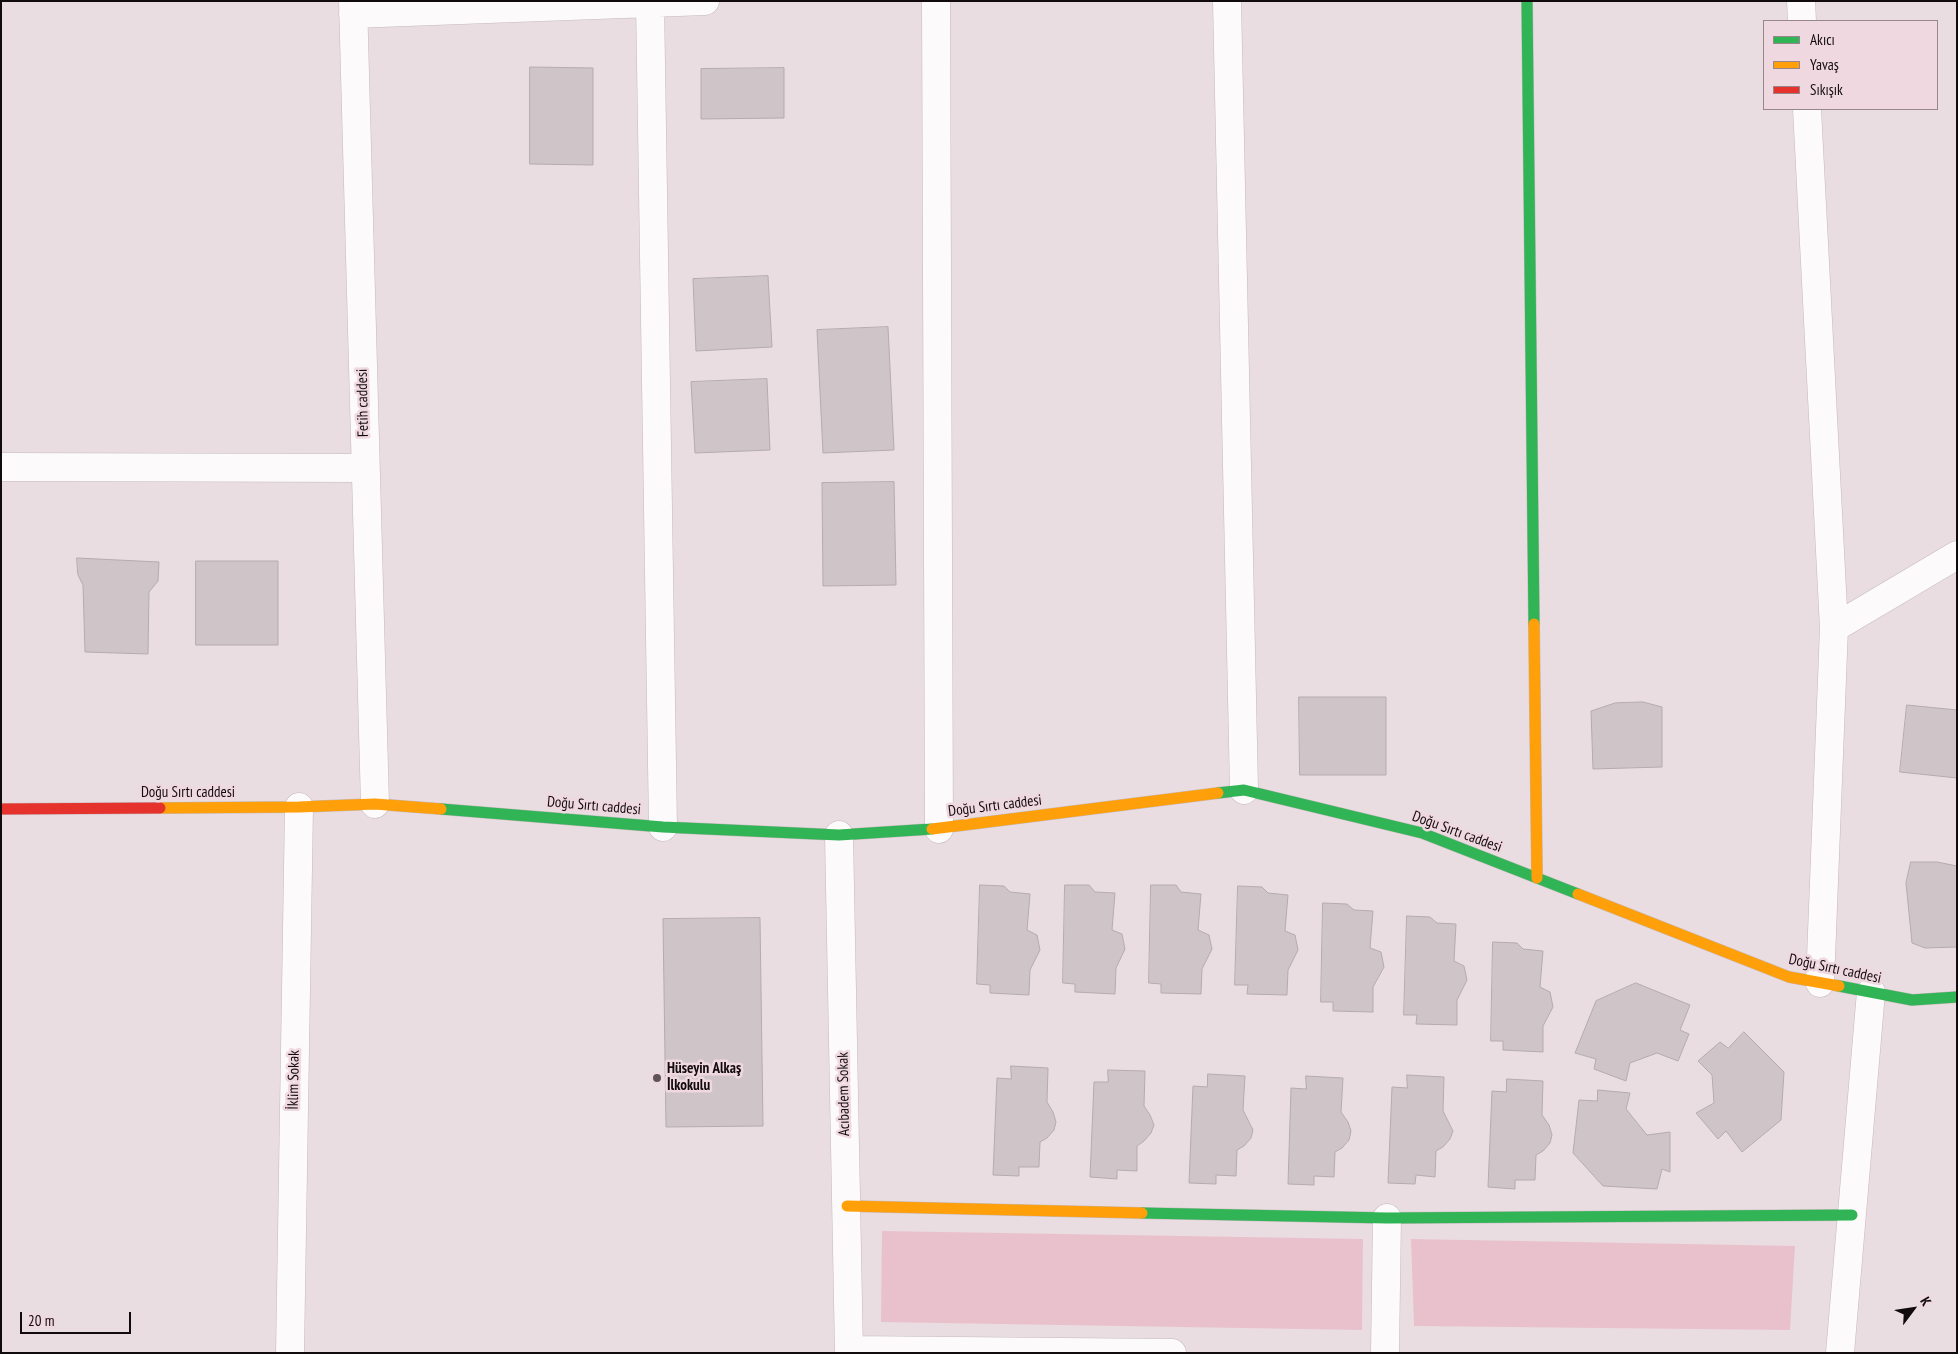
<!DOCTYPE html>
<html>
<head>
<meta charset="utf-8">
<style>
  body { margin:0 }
  #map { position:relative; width:1958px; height:1354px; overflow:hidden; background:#eadde1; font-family:"PT Sans Narrow",sans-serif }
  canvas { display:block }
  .frame { position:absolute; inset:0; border:2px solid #120b0d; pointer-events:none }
  .legend { position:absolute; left:1763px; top:20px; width:175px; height:90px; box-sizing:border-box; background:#efd8df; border:1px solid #97868b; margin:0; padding:6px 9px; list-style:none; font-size:15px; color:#120b0d }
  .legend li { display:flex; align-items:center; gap:10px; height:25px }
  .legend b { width:25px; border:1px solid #97868b }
  .north { position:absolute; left:1888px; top:1284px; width:50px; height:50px; -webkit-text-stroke:4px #efd8df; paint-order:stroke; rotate:59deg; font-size:14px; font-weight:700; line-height:20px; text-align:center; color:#120b0d }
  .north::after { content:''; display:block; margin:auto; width:18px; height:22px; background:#120b0d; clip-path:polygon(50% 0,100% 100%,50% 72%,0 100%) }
  .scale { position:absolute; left:20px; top:1312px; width:111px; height:22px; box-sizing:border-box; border:2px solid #120b0d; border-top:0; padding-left:6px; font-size:15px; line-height:18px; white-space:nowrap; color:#120b0d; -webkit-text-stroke:4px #efd8df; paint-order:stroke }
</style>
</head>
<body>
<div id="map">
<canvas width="1958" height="1354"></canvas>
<div class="frame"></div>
<ul class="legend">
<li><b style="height:6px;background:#30b455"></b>Akıcı</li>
<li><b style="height:6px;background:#ff9f0a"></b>Yavaş</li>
<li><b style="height:6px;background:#e5322d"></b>Sıkışık</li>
</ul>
<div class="north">K</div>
<div class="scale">20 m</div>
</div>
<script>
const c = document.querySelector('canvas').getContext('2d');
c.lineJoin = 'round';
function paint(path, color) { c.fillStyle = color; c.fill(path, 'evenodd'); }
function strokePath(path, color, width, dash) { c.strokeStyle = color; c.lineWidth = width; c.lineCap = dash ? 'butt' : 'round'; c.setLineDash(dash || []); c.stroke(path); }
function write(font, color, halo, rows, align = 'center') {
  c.font = font + ' "PT Sans Narrow",sans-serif'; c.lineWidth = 5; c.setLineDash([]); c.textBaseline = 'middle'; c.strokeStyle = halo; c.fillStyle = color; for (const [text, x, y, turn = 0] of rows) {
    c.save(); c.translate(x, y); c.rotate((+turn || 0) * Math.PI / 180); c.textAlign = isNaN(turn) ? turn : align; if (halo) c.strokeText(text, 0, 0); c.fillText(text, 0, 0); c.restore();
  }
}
const green = new Path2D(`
  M882,1231l481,8 -1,91 -481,-8z
  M1411,1239l384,7 -5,84 -376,-4z`);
const building = new Path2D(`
  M530,67l63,1v97l-63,-1z
  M784,68v50l-83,1v-50z
  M768,276l4,71 -76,4 -3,-72z
  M888,327l6,123 -71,3 -6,-123z
  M767,379l3,71 -75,3 -4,-71z
  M894,482l2,103 -73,1 -1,-103z
  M77,558l82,4 -1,19 -9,11 -1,62 -63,-2 -2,-67 -5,-10z
  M196,561h82v84h-82z
  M1299,697h87v78h-86z
  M1643,702l19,5v60l-69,2 -2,-58 24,-8z
  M1907,705l50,5v68l-57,-6z
  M1911,862h26l20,4v81l-32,1 -13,-5 -6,-60z
  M980,885l24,1 6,6 20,2 -3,36 10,5 3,15 -10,20 -1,25 -39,-2v-8l-13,-1z
  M1065,885h24l6,7 20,1 -3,37 10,4 3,15 -9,19 -1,26 -40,-2v-8l-12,-1z
  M1151,885h25l5,7 20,2 -3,36 11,5 3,14 -10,20 -1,25 -40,-1v-9l-12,-1z
  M1238,886l24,1 6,6 20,2 -3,36 10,4 3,15 -10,20 -1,25 -40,-1 1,-9h-13z
  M1323,903l24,1 7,6 19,1 -3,37 11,4 3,15 -11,20v25l-40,-1v-9h-12z
  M1407,916l23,1 7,6 19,1 -2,37 10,5 3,14 -10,20v25l-41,-1 1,-9h-13z
  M760,918l3,208 -97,1 -3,-208z
  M1493,942l24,1 6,6 20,2 -3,36 10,5 3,15 -10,19v26l-40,-2v-9h-12z
  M1636,983l54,22 -10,25 9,4 -11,27 -21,-8 -27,10 -4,18 -32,-12 2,-10 -21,-6 21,-52z
  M1744,1032l40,40 -3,48 -39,32 -16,-21 -8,8 -22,-26 18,-10 -2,-28 -14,-14 22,-19 8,6z
  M1011,1066l37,2 -1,34 6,10 3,10 -2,8 -7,8 -7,4 -1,25h-20v9l-26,-1 4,-97 14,1z
  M1108,1070l37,1 -1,35 6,9 4,10 -3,8 -7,8 -7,5v25l-20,-1v9l-27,-2 4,-95h14z
  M1208,1074l37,2 -2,34 10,20 -2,8 -7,8 -7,4 -1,26 -20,-1v9l-27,-1 4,-97 14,1z
  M1407,1075l37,2 -1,34 10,20 -3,8 -7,8 -7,4 -1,26 -19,-2 -1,9 -27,-1 4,-96 15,1z
  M1306,1076l37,2 -2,34 7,10 3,9 -2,9 -7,8 -7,4 -1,25 -20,-1v9l-26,-1 3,-96 15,1z
  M1507,1079l36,2 -1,34 7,10 3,10 -2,8 -7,8 -7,4 -1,25h-20v9l-27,-2 4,-96 14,1z
  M1598,1090l32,3 -4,16 21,26 23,-3v40l-8,-3 -5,20 -54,-3 -30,-33 6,-53 18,1z`);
const street = new Path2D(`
  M353,1l22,803
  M650,1l13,826
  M936,1l3,828
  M1227,1l17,789
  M1801,1l1,20
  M353,14l352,-13
  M1807,109l27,519 -14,355
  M1,467l364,1
  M1834,628l123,-73
  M839,835l10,518
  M849,1350l323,3
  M290,1353l9,-546
  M1385,1353l2,-135
  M1840,1353l31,-361`);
const fast = new Path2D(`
  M1527,1l7,623
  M1218,793l26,-3 178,43 156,61
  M441,809l222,18 176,8 93,-6
  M1839,986l73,14 45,-3
  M1142,1213l245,5 465,-3`);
const slow = new Path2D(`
  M1534,624l3,254
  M160,808l139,-1 76,-3 66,5
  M932,829l286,-36
  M1578,894l211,83 50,9
  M847,1206l295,7`);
const jam = new Path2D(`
  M1,809l159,-1`);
const markers = [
  [657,1078,5,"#5e5457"]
];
const streetNames = [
  ["Fetih caddesi",363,403,-91],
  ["Doğu Sırtı caddesi",188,793],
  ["Doğu Sırtı caddesi",594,806,5],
  ["Doğu Sırtı caddesi",995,806,-7],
  ["Doğu Sırtı caddesi",1457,832,20],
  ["Doğu Sırtı caddesi",1835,969,12],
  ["İklim Sokak",294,1080,-89],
  ["Acıbadem Sokak",844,1094,-91]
];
const poiNames = [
  ["Hüseyin Alkaş",667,1069],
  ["İlkokulu",667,1086]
];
paint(green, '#e9c1cd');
paint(building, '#cfc5c8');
strokePath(building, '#b5abae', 1);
strokePath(street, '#c3b9bc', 29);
strokePath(fast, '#c3b9bc', 12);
strokePath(slow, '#c3b9bc', 12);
strokePath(jam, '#c3b9bc', 12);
strokePath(street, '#fcfafa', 28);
strokePath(fast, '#30b455', 11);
strokePath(slow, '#ff9f0a', 11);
strokePath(jam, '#e5322d', 11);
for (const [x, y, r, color] of markers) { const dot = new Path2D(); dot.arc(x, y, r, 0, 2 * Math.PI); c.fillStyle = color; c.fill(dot); strokePath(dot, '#efd8df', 2); }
write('15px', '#120b0d', '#efd8df', streetNames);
write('bold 15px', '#120b0d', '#efd8df', poiNames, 'left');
</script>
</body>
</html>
